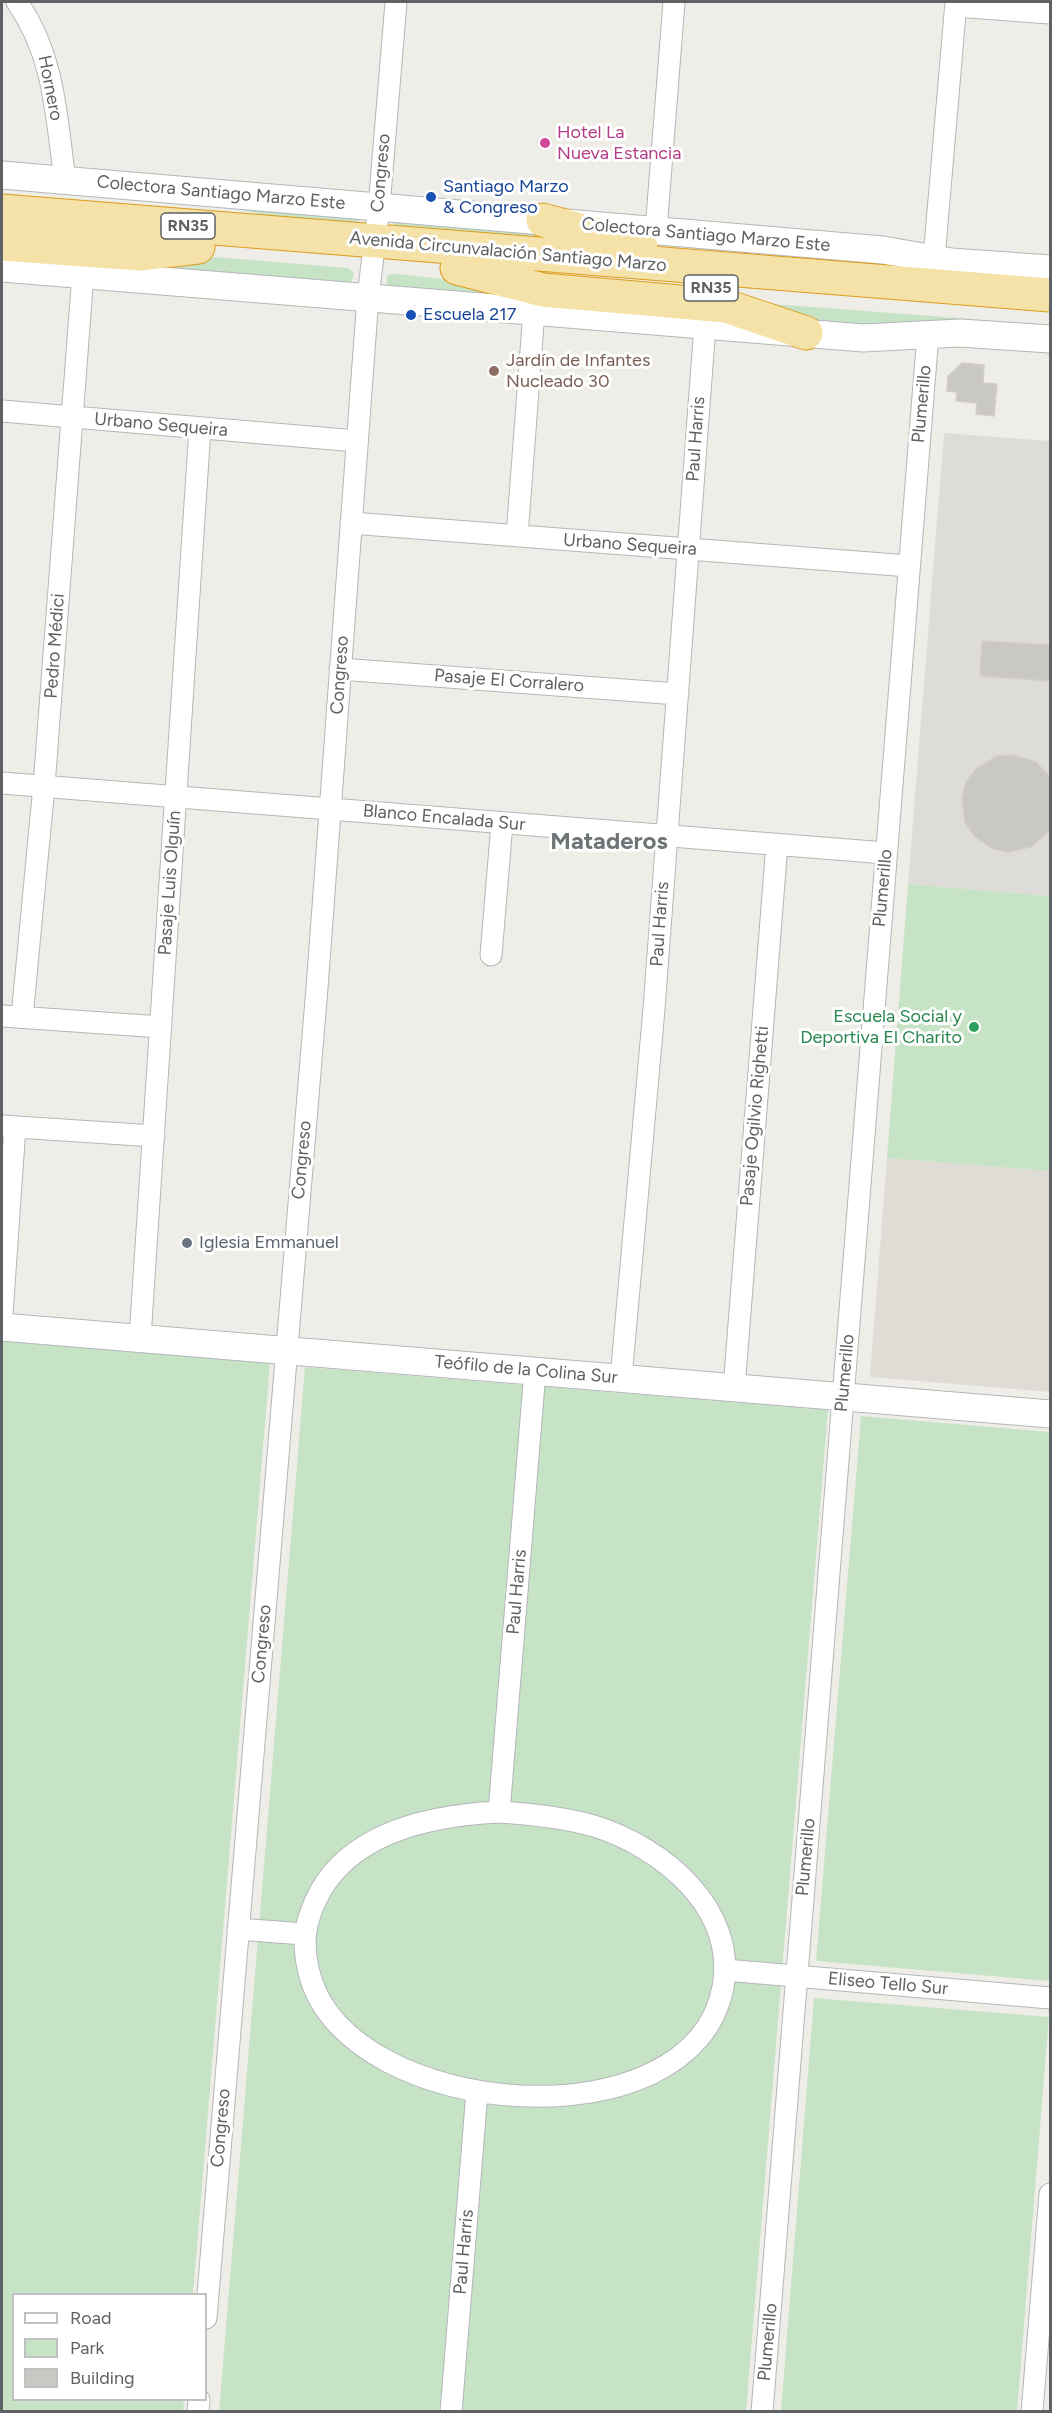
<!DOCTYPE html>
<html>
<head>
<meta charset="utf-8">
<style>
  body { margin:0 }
  #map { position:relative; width:1052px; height:2413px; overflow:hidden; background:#efede7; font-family:Figtree,sans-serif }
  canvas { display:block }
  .frame { position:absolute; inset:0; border:3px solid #5e6265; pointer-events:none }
  .legend { position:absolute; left:12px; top:2293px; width:195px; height:108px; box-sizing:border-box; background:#fff; border:2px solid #bfc0c1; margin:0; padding:8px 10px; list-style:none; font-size:18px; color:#5e6265 }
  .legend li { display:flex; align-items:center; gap:12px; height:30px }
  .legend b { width:30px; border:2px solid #bfc0c1 }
</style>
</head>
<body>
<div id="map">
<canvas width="1052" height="2413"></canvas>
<div class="frame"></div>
<ul class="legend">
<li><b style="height:8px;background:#fff"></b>Road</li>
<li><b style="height:16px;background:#c7e3c6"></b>Park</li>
<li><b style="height:16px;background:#cac8c3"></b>Building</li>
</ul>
</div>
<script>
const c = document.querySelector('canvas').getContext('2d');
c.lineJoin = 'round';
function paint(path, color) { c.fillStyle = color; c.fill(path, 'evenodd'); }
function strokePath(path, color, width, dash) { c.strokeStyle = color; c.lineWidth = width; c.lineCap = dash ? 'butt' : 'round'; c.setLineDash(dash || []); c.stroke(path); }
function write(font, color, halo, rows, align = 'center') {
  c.font = font + ' Figtree,sans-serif'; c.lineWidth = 6; c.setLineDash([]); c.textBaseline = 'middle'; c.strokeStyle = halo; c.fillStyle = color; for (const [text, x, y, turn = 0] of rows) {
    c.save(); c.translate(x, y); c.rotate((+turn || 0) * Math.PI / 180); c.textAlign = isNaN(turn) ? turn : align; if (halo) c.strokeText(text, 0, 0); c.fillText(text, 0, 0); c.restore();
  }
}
const industrial = new Path2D(`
  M944,433l106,8v455l-142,-12z`);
const education = new Path2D(`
  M887,1158l163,13v221l-180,-15z`);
const green = new Path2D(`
  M222,206l134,9 4,9h-52z
  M394,220l158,10 61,16 -220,-19z
  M2,256l212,1 134,11 6,5 -3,10z
  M399,274l43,5 79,15 212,19 -346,-27v-10l5,-2z
  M746,302l304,23v5l-221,-4z
  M908,884l142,12v275l-163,-13z
  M2,1340l268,23 -77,931h-179v106h170l-1,11h-181z
  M305,1367l523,43 -82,1001 -527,1z
  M861,1416l189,16v549l-234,-20z
  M814,1998l235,19 -32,394h-236z`);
const building = new Path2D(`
  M962,363l22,2 -1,18 14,1 -3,32 -18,-2 1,-11 -21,-2 1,-9 -10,-1 1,-15z
  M982,641l68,4v36l-70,-5z
  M1013,755l23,7 14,15v53l-19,17 -23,5 -15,-3 -19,-13 -9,-14 -3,-24 4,-16 10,-13 21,-13z`);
const minor = new Path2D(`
  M17,2c38,54 39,114 48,178
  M956,6l94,7
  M656,230l18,-228
  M934,258l22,-256
  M2,411l355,30
  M351,523l558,43
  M517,536l17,-225
  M340,669l338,25
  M2,783l884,70
  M491,955l11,-132
  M2,1016l159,11
  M22,1017l22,-231 39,-512
  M2,1126l152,10
  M2,1314l13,-187
  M140,1338l60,-910
  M621,1378l33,-369 51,-684
  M734,1388l43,-544
  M499,1812c32,2 64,5 95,14 68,21 143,82 129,161 -30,161 -373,133 -413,-11 -9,-33 -6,-55 11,-86 35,-60 115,-75 178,-78z
  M499,1812l36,-441
  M238,1929l66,5
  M725,1970l325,28
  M206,2318l111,-1330 51,-691 11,-90 17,-205
  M198,2412l1,-12
  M451,2412l26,-320
  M762,2412l166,-2078
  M1032,2412l18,-218`);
const tertiary = new Path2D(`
  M2,175l881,75 68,12 99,7
  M2,268l861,70 97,-5 90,6
  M2,1327l1048,87`);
const trunk = new Path2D(`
  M2,211l1048,84
  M543,220l98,27
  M2,244l137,10 59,-7
  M457,268l86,22 183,16 80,27`);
const markers = [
  [545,143,6,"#d1479c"],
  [431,197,6,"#1a4fb4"],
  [411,315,6,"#1a4fb4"],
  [494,371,6,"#8d6e63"],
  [974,1027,6,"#2e9e5b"],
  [187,1243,6,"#6b7280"]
];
const shields = [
  [188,226,54],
  [711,288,54]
];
const shieldNames = [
  ["RN35",188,226],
  ["RN35",711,288]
];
const streetNames = [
  ["Hornero",50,88,79],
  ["Congreso",381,173,-85],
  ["Colectora Santiago Marzo Este",221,193,5],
  ["Colectora Santiago Marzo Este",706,235,5],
  ["Avenida Circunvalación Santiago Marzo",508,252,5],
  ["Plumerillo",922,404,-85],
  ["Urbano Sequeira",161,425,5],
  ["Paul Harris",696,439,-86],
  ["Urbano Sequeira",630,545,4],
  ["Pedro Médici",55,646,-86],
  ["Congreso",340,675,-86],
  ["Pasaje El Corralero",509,681,4],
  ["Blanco Encalada Sur",444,818,5],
  ["Pasaje Luis Olguín",170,883,-86],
  ["Plumerillo",883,888,-85],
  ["Paul Harris",660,924,-86],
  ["Pasaje Ogilvio Righetti",755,1116,-85],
  ["Congreso",302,1160,-85],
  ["Teófilo de la Colina Sur",526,1370,5],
  ["Plumerillo",845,1373,-85],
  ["Paul Harris",517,1592,-85],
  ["Congreso",262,1644,-85],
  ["Plumerillo",806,1857,-85],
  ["Eliseo Tello Sur",888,1984,5],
  ["Congreso",221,2128,-85],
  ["Paul Harris",464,2252,-85],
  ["Plumerillo",768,2342,-85]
];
const hotelNames = [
  ["Hotel La",557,133],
  ["Nueva Estancia",557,154]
];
const transitNames = [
  ["Santiago Marzo",443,187],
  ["& Congreso",443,208],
  ["Escuela 217",423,315]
];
const educationNames = [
  ["Jardín de Infantes",506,361],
  ["Nucleado 30",506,382]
];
const leisureNames = [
  ["Escuela Social y",962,1017],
  ["Deportiva El Charito",962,1038]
];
const worshipNames = [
  ["Iglesia Emmanuel",199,1243]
];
const districtNames = [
  ["Mataderos",609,842]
];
paint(industrial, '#dedcd9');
paint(education, '#dedcd5');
paint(green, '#c7e3c6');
paint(building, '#cac8c3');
strokePath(building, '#d3cfc6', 1.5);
strokePath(minor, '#b4b7ba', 23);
strokePath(tertiary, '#b4b7ba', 29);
strokePath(trunk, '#dc9b1a', 35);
strokePath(minor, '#fff', 21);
strokePath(tertiary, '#fff', 27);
strokePath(trunk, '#f4e2a8', 33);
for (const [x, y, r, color] of markers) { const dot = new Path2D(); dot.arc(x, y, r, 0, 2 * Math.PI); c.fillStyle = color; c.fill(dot); strokePath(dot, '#fff', 2); }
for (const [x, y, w] of shields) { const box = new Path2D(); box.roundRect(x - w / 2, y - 13, w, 26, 4.5); c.fillStyle = '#fff'; c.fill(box); strokePath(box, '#5e6265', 1.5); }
write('bold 16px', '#5e6265', null, shieldNames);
write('18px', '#5e6265', '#fff', streetNames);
write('18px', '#b23c85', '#fff', hotelNames, 'left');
write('18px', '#164399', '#fff', transitNames, 'left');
write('18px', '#785e54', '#fff', educationNames, 'left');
write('18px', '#27864d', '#fff', leisureNames, 'right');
write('18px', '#5b616d', '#fff', worshipNames, 'left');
write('bold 24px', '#6f7477', '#fff', districtNames);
</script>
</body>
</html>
